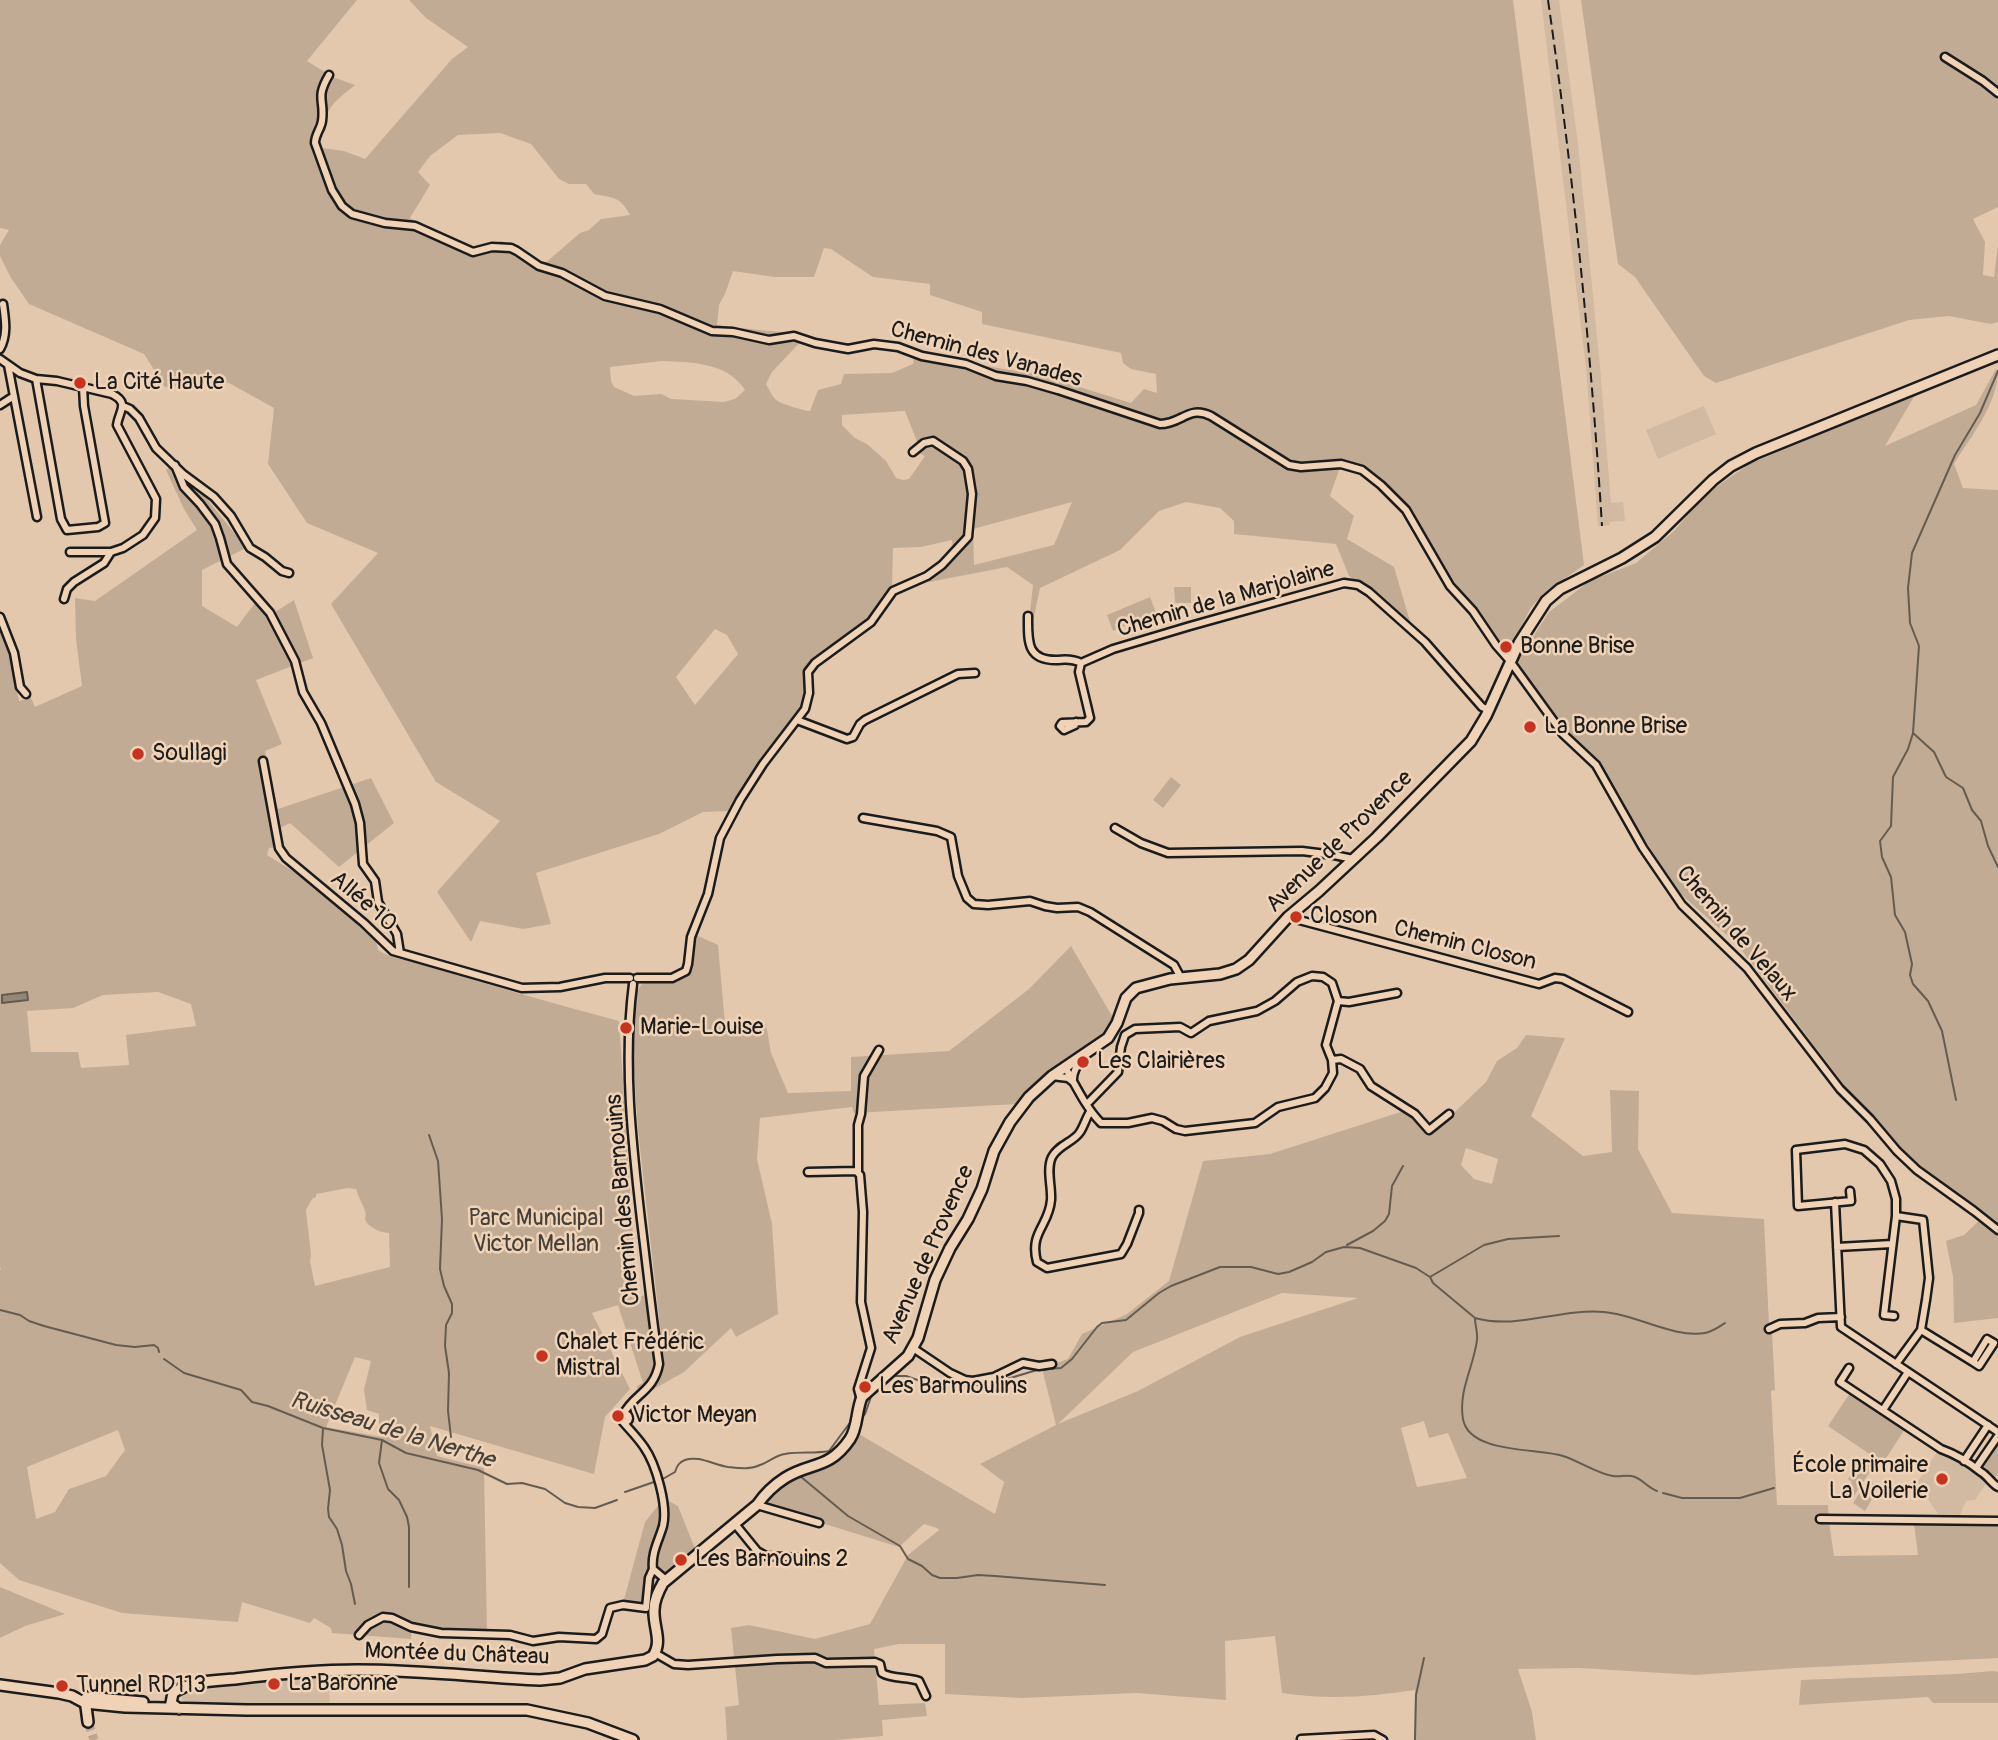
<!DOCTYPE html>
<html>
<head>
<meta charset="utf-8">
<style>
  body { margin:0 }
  canvas { display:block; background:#e3c8ae }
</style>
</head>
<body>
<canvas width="1998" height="1740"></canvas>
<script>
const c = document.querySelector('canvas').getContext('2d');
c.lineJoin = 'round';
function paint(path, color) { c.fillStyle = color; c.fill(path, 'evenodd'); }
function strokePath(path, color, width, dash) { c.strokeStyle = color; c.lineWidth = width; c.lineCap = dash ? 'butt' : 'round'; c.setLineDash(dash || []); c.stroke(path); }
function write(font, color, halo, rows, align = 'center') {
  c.font = font + ' Pangolin,sans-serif'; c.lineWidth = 5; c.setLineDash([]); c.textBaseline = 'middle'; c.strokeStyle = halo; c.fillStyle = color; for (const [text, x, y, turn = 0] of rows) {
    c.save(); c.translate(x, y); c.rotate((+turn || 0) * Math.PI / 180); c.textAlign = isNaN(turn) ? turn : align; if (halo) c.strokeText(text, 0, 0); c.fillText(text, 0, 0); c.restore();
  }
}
const built = new Path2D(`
  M1541,0h18l19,144 22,223 11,136 12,-1 2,19 -15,1v3l-12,1 -12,-158z
  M1704,406l12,28 -58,25 -12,-29z
  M1938,1450l49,32 -12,18 -9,1 -6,14 -22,-1 -21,-31z
  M328,1678l2,25 -64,2 -66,-2 -18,-3 -1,-10 56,-9z`);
const green = new Path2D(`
  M0,0h357l-50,61 26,16 22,8c-15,13 -32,22 -29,45l-6,4 3,2 -1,2h-3v6l3,4 22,3 21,8 87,-100 16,-12 -42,-29 -17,-18h1104l71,565 -41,29 -13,15 -22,44 -52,-68 -63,-95 -25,-19 -26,-10 -12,35 24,20 -7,23 47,28 18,61 -63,-52 -13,-32 -102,-10v-13l-14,-13 -34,-6 -27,9 -39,39 -80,38 -7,34 -4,-1 4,-36 -26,-18 -78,15 -2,-10 26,-22 -1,-10 -31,7 -28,1 -1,38 -21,33 -60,43 -6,12 1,18 -3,13 -7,11 -21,26 -45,69 -27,1 -44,22 -123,39 15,51 -28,5 -43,-8 -9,21 -34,-50 63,-71 -64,-39 -105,-178 47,-51 -71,-30 -39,-59 6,-56 -45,-25 -64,4 -21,-33 -115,-50 -18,-26 -11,-22v-11l9,-15 -9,-2zM500,133l31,11 28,35 10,5h17l8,10c19,4 26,2 36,21l-29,4 -12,11 -9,3 -37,32 -26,-19 -16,-5 -28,10 -63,-33 20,-33 -12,-13 12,-16 28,-21zM824,248l7,1 42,28 57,7v11l52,17v12l139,29 2,10 8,6 25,5 1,19 -13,-4 -13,14 -71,-22 -1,3 -19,-11h-12l-48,-8 -65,-16 -2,15 -21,9 -48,1 -3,10 -23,6 -8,21c-6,0 -31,-8 -34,-11 -4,-4 -7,-11 -10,-16l6,-12 34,-36c-29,-6 -59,-6 -89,-11l2,-20 6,-11 8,-23 41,6h40zM662,361c29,1 65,1 83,29l-10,9 -11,3 -53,-3 -10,-5 -27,2 -20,-9 -3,-6 -1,-14zM905,411l13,33 -6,6 13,6 -16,23 -6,1 -7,-2 -10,-17 -19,-17 -12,-6 -13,-13v-10zM1072,502l-18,43 -80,20 -1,-36zM715,629l12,6 11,19 -43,51 -19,-28z
  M1581,0h417v207l-25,12 12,23 -2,33 11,2 4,-32v77l-7,2 -42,-8 -40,4 -193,63 -12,-7 -69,-99 -17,-13z
  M1996,369l2,1c0,34 -27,66 -44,94l9,24 35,2v828l-44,5 -1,-46 -7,-36 18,-6 21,-20 -71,-51 -70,-79 -107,-141 -62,-55 -77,-126 -29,-30 -53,-70 33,-51 41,-31 46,-18 38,-32 31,-36 44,-31 166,-69 -30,51 91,-41z
  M177,461l69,87 -44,22v36l35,21 23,-31 12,18 22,-14 19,58 -57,22 26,64 -17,7 13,58 93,-31 23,45 -55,44 -49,-44 -10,5 2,18 -13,2 -2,7 29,18 80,67 2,10c14,10 34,10 50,16 64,20 127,38 191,55l18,277 8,-3c3,19 14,61 9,77 -3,9 -10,15 -16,22l-1,-8 6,-3 -25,-78 -26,8 38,76 -25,28 -11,57 -164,-48 7,30 47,12 3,165 -75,-8 -1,14 -79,-6 -1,-5 -17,-10 -4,5 -68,-21 -4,20 -116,-9 -103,-33 -19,-17v-293l1,-1 -1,-2v-639l7,14 12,59 12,-3 4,9 47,-21 -6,-47 -1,-41 20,3 102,-71 -13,-21 -18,-39zM158,992l33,12 5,22 -70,9 3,30 -48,3 -3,-16h-47l-4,-41 46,-3 30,-13zM348,1188l8,1c2,8 7,15 9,22 2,7 -2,6 2,12 5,6 15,10 22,10l1,34 -75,19 -5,-25 1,-6 -5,-45 6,-11 4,-2v-3zM355,1357l16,4 -7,28 3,21 12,4v11l5,1 -2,11 -56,-10zM118,1430l7,20 -19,26 -37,13 -14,23 -19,7 -9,-52z
  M1174,587h17v16h-16z
  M1150,597l6,16 -43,18 -6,-16z
  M1171,777l10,8 -18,23 -10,-8z
  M694,934l24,11 7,79h41l5,29 17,40 63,-2v-34l98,-6 80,-62 42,-43 44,75 -26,28 -30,15 -42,40 -163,9 -2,-6 -92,11 -3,41 15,65 6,90 -42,23 -5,-9 -47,44 -37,21 12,-15 5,-17 -26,-231 -6,-89 2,-46 8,-11 7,-3h27l11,-8 5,-9z
  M1526,1035l39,3 -34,78 52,40 29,-4 -2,-62 29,1 -1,58 34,64 92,6 5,106 3,6 3,59 -4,1 6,114h51l1,17 5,34 84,-1 -4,-31h84v134l-201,10 -102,7 -116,-7 -61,1 14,43 4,28h-122l1,-50c-44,7 -88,10 -133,3l-7,-57 -50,5 1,59 -90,-7 -114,5 -77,-4v-50h-46l-25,5 5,56 46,-2 2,13 -45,4 1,16 -48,4h-108l-2,-33 14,-2 -8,-77 18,-3 66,14 55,-15 38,-69 31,-25 -2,-2 -13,-4 -25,23 -135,-42 26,-24 26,-9 22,-12 21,-26 136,80 9,-32 -24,-18 76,-39 -14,-57 26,-9 14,-25 45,-20 42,-33 34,-120 67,-7 140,-45 13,10 10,14 53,-51 11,-21 20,-13zM1466,1148l32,11 -6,25 -18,-5 -13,-14zM1282,1293l76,5 -118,39 -102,54 -80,33 75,-72zM1424,1421l5,17 19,-5 19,45 -50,9 -16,-59z
  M1850,1393l55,36 -22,34 -55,-37z
  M1998,1446v27l-4,7 -11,-13z
  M1863,1456l12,8 -21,32 -8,-5 6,-9 -4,-3z
  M1868,1480l11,7 -14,24 -12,-8z
  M667,1500l11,6 18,45 -7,2 -24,20 -7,-5 -3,-9 12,-35 2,-15z
  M660,1503l3,2c-4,34 -18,66 -18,101l-22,-3 22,-81z
  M0,1587l65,27 -40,12 -25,12z
  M1993,1671l5,1v31h-65l-5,-6 -129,8 2,-25 156,-6z`);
const water = new Path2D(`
  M27,992l1,8 -26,3v-8z`);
const stream = new Path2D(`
  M1913,733l21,19 12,25 17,11 9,22 9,11 7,25 10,21
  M1956,1100l-14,-69 -14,-30 -15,-17 -3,-9 2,-11 -7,-32 -10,-17 -4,-38 -9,-20 -2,-16 11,-15 2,-49 15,-28 5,-16 6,-87 -9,-23 -2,-35 4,-35 43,-98 25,-42 18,-42
  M429,1135l9,26 4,58 -2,50 4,17 8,18v9l-6,12 -1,21 4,27 -1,38 3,26
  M1347,1245l26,-14 12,-10 4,-7 3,-28 11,-20
  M1430,1277l54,-32 24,-6 51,-3
  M0,1310l20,5 9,6 15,5 72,19 19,2 19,-2 4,3 1,4
  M1475,1318c42,12 86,-10 129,-6 34,3 68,26 101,21 7,-1 14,-6 20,-10
  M164,1359l20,14 57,17 11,12 16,4 55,22 59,12 24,13 72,17 29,14 15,-1 23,6 20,14 13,4 17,1 22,-8
  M891,1376h15l26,9 14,-2 41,2 50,-15 24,-2 11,-9 25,-32 5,-4 24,-3 33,-27 12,-7 49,-19h31l27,7 11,-2 23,-10 14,-10 18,-5 16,1 56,20 14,9 3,6 42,35c0,7 3,15 2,22 -3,26 -19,51 -14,79 6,35 75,29 100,37 16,5 35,18 50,20 8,1 15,-2 22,1 8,3 13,11 22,14
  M862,1417l3,-3 7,-20
  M323,1429l-1,16 8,45 -2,19 1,8 8,12 5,16 4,26 5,13 4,20
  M382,1440l-3,23 9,26 11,11 8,17 2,10v60
  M800,1476l48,40 52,30 8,13 14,7 10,9 8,3h17l21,-3 17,1 110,9
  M661,1480l14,-8c2,-6 4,-10 10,-12 13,-5 29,5 43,7 10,1 22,3 32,-2 9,-3 16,-10 25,-11 15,-3 29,0 44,-3l20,-27
  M625,1492l29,-10
  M1663,1493l19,5h58l34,-10
  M1415,1740l1,-45 8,-37`);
const secondaryTunnel = new Path2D(`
  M88,1722l6,18`);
const street = new Path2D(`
  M1945,57l38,24 15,12
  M329,75c-14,24 -4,24 -7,46 -1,8 -7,13 -7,22l17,47 10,16 10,8 33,9 30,3 58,26 19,-5 19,1 6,3 22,15 23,7 43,23 55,13 52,22 21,1 36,8 25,-4 21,7 33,6 26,-5 24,3 24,9 44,8 30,12 31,5 31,9 102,34c22,0 28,-19 51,-8l78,49 12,2 40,-3 21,6 19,15 25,25 44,76 23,25 23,34 14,16 53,73 33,31 47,83 39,57 65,63 93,121 30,30 27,32 20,19 57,41 24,19
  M0,349c8,-14 5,-30 3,-45
  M0,359l20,14 16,6 21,2 55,13c18,9 7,17 5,31l39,74 -1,19 -12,17 -20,13 -12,4 -7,11 -30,19 -7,7 -3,10
  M8,365l29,152
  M36,379l25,140 6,11 31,-3 7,-4 -21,-117 -1,-19
  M0,405l14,-9
  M123,406l7,3 9,9 17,30 27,26 31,23 17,19 19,32 15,9 17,14 7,2
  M175,465l9,22 16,17 15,20 5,14 7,26 43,49 25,48 8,31 18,31 34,81 5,19 3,41 12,17 3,21 19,32 3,19
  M70,552h41
  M1028,616c0,25 -2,45 30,44 8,-1 15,-1 23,3
  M0,617l14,36 6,34 6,7
  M1081,663l32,-14 77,-23 154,-43 14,2 11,7 56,50 57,65 7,3
  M797,720l50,19 6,-2 7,-13 5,-4 93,-46 17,-1
  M1076,722l-1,3 -11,5 -4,-4 2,-3 24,-1 4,-4 -11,-46 2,-9
  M263,761l16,87 7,10 78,65 29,28 129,37 38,-1 45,-9h25
  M863,818l74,13 14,6 7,39 9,22 7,6 14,1 42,-4 15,5 12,2 21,-1 12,5 84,53 7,13
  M1115,828l26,15 27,10 134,-2 32,4 19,4
  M1288,917l251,67 16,-6 8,1 65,33
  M637,978h35l14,-7 2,-7 3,-27 17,-43 12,-56 20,-38 23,-36 42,-55 4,-16 -1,-21 7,-9 56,-41 22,-31 34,-15 15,-11 26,-28 4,-43 -4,-25 -5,-8 -30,-20 -9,2 -11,9
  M1338,1001l11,1 48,-9
  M1332,1060l9,-1 19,10 11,17 44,28 14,16 20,-16
  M1065,1067c11,19 21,41 36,56h27l24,-5 11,3 13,8 9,2 70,-8 23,-16 37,-9 10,-10 8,-15 -1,-13 -6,-15 12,-44 -6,-18 -9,-6 -11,-1 -15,6 -22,19 -18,10 -48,10 -18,12 -11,-6 -45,2 -10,6 -4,12 -3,25 -31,32
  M1052,1076l16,2 5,4c-1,-11 5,-17 11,-25
  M1090,1112c-4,6 -6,14 -10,20 -6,10 -22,13 -28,25 -6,12 0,30 -1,43 -2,26 -22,32 -14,62l10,6 74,-14 6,-10 12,-31v-3
  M858,1171v-46l3,-11 3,-38 15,-26
  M808,1172l48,-1 4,4 3,37 -2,90 10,46 -13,41 3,11
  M1850,1191l1,10 -53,5 -2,-56 49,-6 19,6 16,14 11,17 5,18v17l-12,99 10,1
  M1835,1202l6,125 157,105
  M1837,1247l55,-3
  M1769,1329l11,-5 25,-1 13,-5 23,-1
  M1921,1330l52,32 6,4 15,-23 -7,-4 -14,23
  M913,1348l37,25 15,7 8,1 21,-4 29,-14 16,3 13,-2
  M1896,1364l25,-34 5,-30 3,-22 -6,-58 -27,-4
  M1849,1368l-9,14 101,67c14,5 29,14 40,23 7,4 10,11 17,15
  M1883,1410l25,-38
  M621 1418a4 4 0 1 1 8 0a4 4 0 1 1-8 0Z
  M623,1415c10,-21 31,-23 36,-51 -7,-48 -12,-96 -18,-144 -9,-78 -18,-158 -8,-236
  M623,1422c7,8 15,16 21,25 12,17 24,59 19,79 -4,14 -12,27 -10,43l13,11
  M1964,1461l24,-36
  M1976,1468l22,-32
  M757,1505l62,18
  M1820,1519l178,2
  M735,1524l22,27 9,5 51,3
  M359,1635l9,-10 15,-8 9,1 19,9 30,6 69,2 23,6 26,-4 37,2 6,-5 8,-26 13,-3 23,3 3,-30 4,-9
  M655,1653l19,11 14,1 89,-6 38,-1 11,5 49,-1 5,2 2,9c10,6 25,4 37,8l7,15
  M1301,1739l73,-4 9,5`);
const secondary = new Path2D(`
  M0,1685l59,8 13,3 13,7 40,4 122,3h280l61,13 45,17
  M87,1697l56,5
  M85,1699l3,23
  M179,1709l-8,-6 2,-10c17,-12 41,-12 62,-14 40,-5 82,-9 123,-9 61,0 121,7 182,10l20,-2 25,-9 60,-9 8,-4c10,-15 0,-29 1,-46 0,-10 4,-18 9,-27l94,-78c7,-10 17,-20 28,-27 25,-16 44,-8 65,-39 8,-12 6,-28 12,-42l46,-41 10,-18 17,-58 15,-32 18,-29 14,-30 12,-38 16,-29 19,-25 23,-21 56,-38 9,-15 9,-25 10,-10 34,-9 50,-5 16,-5 13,-9 39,-43 31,-26 58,-54 94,-96 15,-25 33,-73 27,-42 14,-12 62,-31 33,-21 58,-57 18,-14 25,-13 242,-98`);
const rail = new Path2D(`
  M1548,0c25,174 43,350 54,526`);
const markers = [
  [80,383,7,"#c8321e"],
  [1506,647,7,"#c8321e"],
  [1530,727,7,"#c8321e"],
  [138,754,7,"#c8321e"],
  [1296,917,7,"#c8321e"],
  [626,1028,7,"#c8321e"],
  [1083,1062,7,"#c8321e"],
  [542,1356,7,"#c8321e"],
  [865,1387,7,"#c8321e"],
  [618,1416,7,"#c8321e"],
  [1942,1479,7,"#c8321e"],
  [681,1560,7,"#c8321e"],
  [274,1684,7,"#c8321e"],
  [62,1686,7,"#c8321e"]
];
const streetNames = [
  ["Chemin des Vanades",986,355,15],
  ["Chemin de la Marjolaine",1226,600,-16],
  ["Avenue de Provence",1340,842,-44],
  ["Allée 10",363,902,41],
  ["Chemin de Velaux",1736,934,49],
  ["Chemin Closon",1465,946,14],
  ["Chemin des Barnouins",624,1200,-95],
  ["Avenue de Provence",929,1255,-66],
  ["Montée du Château",457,1655,2]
];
const poiNames = [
  ["La Cité Haute",94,383],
  ["Bonne Brise",1520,647],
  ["La Bonne Brise",1544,727],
  ["Soullagi",152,754],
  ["Closon",1310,917],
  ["Marie-Louise",640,1028],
  ["Les Clairières",1097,1062],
  ["Chalet Frédéric",556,1343],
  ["Mistral",556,1369],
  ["Les Barmoulins",879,1387],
  ["Victor Meyan",632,1416],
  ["École primaire",1928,1466,"right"],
  ["La Voilerie",1928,1492,"right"],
  ["Les Barnouins 2",695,1560],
  ["La Baronne",288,1684],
  ["Tunnel RD113",76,1686]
];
const parkNames = [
  ["Parc Municipal",536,1219],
  ["Victor Mellan",536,1245]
];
const waterNames = [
  ["Ruisseau de la Nerthe",392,1431,17]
];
paint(built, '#d2b9a2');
paint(green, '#c2ab95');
paint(water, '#968675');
strokePath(water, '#655c51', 2);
strokePath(stream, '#655c51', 2);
strokePath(secondaryTunnel, '#bba691', 9, [9, 4.5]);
strokePath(street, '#1c1c1c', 11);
strokePath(secondary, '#1c1c1c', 14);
strokePath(street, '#f0d3b7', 6);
strokePath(secondary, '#f0d3b7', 9);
strokePath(rail, '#1c1c1c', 2, [10, 5]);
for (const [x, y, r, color] of markers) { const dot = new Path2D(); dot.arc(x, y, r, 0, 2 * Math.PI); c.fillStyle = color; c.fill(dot); strokePath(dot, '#f0d3b7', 2.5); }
write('23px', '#1c1c1c', '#f0d3b7', streetNames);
write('23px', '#1c1c1c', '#f0d3b7', poiNames, 'left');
write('23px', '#46403a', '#f0d3b7', parkNames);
write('italic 24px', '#47413b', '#f0d3b7', waterNames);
</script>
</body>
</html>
